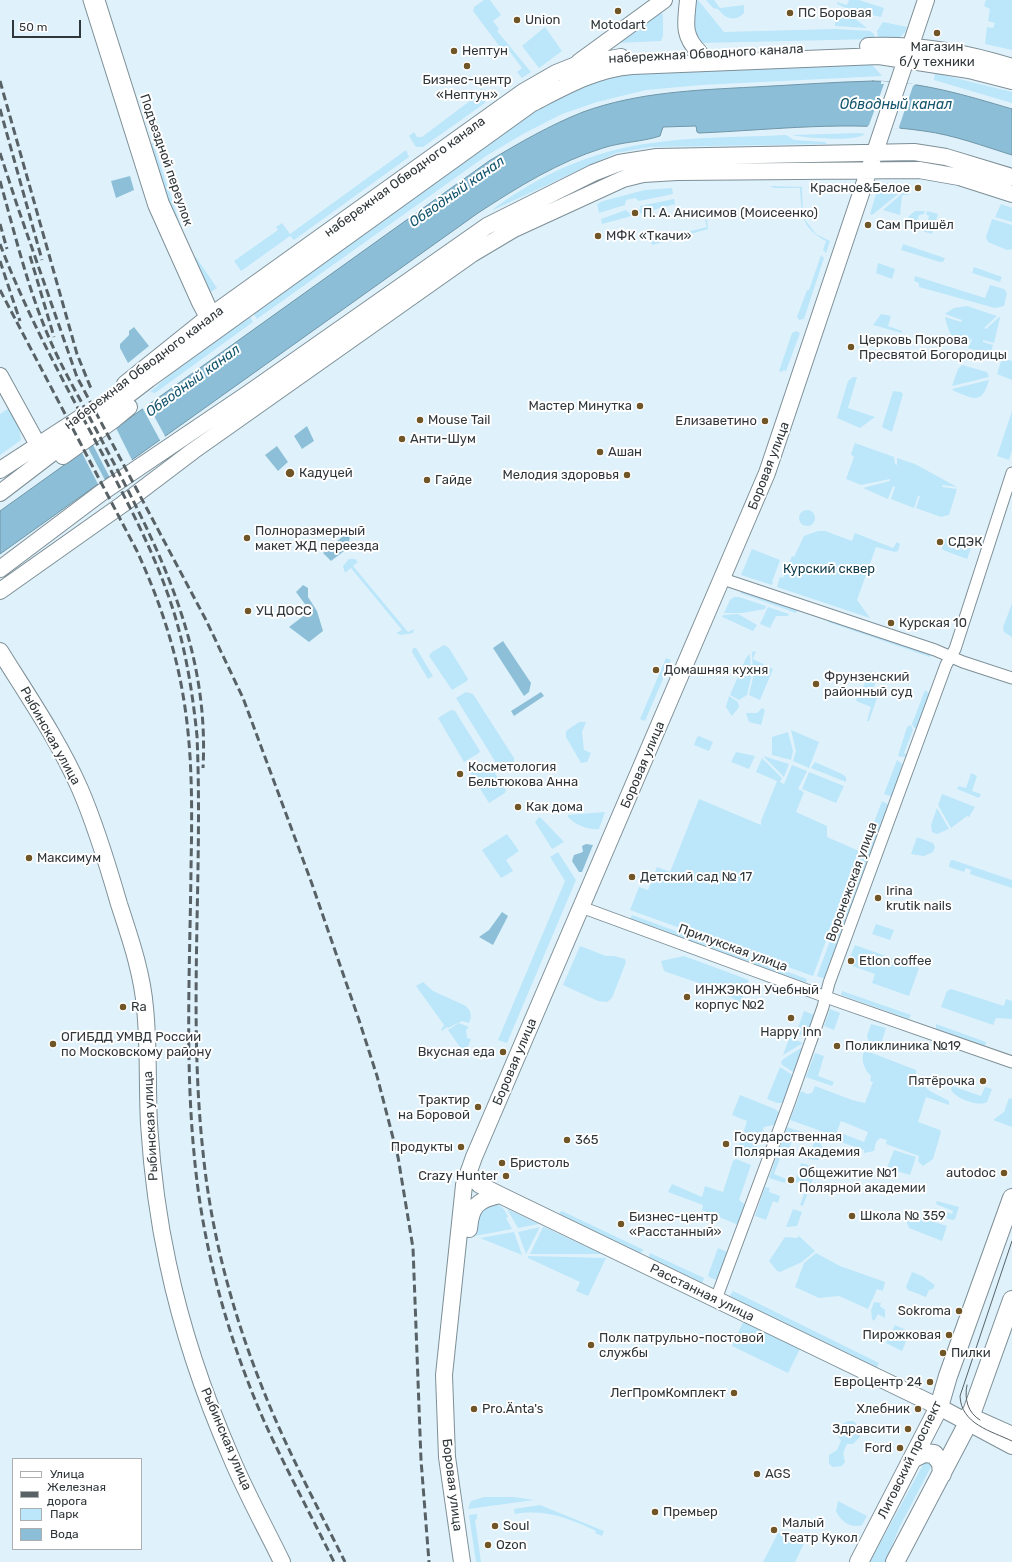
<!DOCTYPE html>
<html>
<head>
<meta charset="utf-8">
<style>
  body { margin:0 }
  #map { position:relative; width:1012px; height:1562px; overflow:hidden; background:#dff2fb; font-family:Rubik,sans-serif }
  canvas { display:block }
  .legend { position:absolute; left:12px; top:1458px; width:130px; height:92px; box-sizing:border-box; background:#fff; border:1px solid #acafb0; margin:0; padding:5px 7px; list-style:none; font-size:12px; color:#30373a }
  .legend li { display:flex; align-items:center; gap:8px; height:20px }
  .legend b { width:20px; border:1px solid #acafb0 }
  .scale { position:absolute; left:12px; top:20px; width:69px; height:18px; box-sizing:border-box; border:2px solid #30373a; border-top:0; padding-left:5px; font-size:12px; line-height:14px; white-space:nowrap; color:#30373a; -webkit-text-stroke:3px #fff; paint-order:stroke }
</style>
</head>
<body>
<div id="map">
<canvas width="1012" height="1562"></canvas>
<ul class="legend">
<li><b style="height:5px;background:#fff"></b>Улица</li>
<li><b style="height:5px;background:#586266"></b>Железная дорога</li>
<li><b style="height:11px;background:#bce6fa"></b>Парк</li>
<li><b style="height:11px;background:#8cbfd7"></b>Вода</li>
</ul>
<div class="scale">50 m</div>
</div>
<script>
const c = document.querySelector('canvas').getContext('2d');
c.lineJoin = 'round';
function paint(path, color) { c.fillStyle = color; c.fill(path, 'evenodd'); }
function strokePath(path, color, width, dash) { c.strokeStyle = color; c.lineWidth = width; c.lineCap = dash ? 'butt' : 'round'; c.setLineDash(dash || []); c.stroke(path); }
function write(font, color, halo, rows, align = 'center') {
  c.font = font + ' Rubik,sans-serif'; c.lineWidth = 4; c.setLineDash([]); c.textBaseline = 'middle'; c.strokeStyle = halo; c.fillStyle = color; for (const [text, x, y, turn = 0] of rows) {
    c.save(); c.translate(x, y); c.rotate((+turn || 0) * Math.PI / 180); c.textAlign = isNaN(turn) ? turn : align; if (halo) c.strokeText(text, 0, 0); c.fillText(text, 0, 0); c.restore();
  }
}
const green = new Path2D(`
  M484,0h6l11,15 -8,6 6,8 -2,2 34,41 -9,6 -5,-6 5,-4 -15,-20 -4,3 -30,-40 1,-4z
  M695,0h3l26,32 111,-3 35,2 4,3 1,5 -173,4c-13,-7 -8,-30 -7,-43z
  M706,0h8l6,8 24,-3v8c-10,10 -19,5 -26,-4l-5,-1z
  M849,0h10l25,8 -3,9 -28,-6 -16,-7v-2l10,3z
  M986,0h26v50l-27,-6 2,-17 6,1 2,-5 -7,-2 2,-12 -6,-3z
  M836,8l13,6 18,14 -32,-2z
  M659,13h2l2,2v21l-2,5 -43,2 1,-3z
  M883,22l24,5c-5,15 -15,11 -29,12l-1,-8z
  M545,27l17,24 -23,17 -17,-22z
  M868,60l14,16 -181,9 -55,5 -49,12 -35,12 -39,20 -37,22 -229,163 -4,-6 273,-196 34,-22 51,-21z
  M935,73l77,19v11l-78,-23z
  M480,89l6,1 -1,13 -62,44h-7l-7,-11 5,-4 3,5h5l57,-43z
  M858,133l7,1c-9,8 -61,4 -73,1z
  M786,135l8,5 31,2 2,2 -176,3 -35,6 -125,58c32,-25 74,-47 113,-58 56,-17 123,-15 182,-18z
  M153,143l28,84 -2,1 -11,-26 -18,-57z
  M406,150l3,7 -115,83 -4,-4 -49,35 -7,-10 44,-31 -2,-3 6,-4 8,11z
  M883,183l21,1 -2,7 -30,24 -2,-1 8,-27z
  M906,183h4l-1,12h-7l-2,20 -17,-5 21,-18z
  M770,186l32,1 1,30 13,17 14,7 -4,12 -3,-3 3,-9c-26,-14 -24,-27 -26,-53h-26z
  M672,188l1,6 -34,7 -4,-3 -9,2 -1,5 -26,8 -2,-9 6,-3 42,-11z
  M674,199l1,5 -73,20 -1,-5 25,-9 3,3 12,-4 -1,-3z
  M1001,204l11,4v14l-17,-5z
  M915,211h10l-1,3 -5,1 -3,9 10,3 3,-11 -3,-2 1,-3 11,3 -6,20 -26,-8 3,-10z
  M707,219l1,10 -56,16 -1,-4 56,-14 -2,-7z
  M992,219l20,6v24l-5,1 -19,-8 -2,-5z
  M903,244l42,14 -2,4h-3l-39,-12z
  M821,255l3,3 -20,61 -5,1 -2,-3 10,-27h2z
  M196,257l21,31 -6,4 -17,-34z
  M878,263l17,6 -3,10 -16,-6z
  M974,267l28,10 -2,5 -28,-9z
  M915,276l70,22 5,-13 14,4 3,4 -3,13 -9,2 -76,-21v-4l-5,-2z
  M967,306l30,10 -13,12 2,1 13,-12 1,1 -6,25 -11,-3v2l10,3 -2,7 -3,2 -20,-6 4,-8 -1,-2 -5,9c-14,-5 -18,-17 -21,-30l16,5 1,-2 -17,-6 1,-1 8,-5z
  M881,314l10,2 -3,10 14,5v2l-29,-8z
  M249,315l4,7 -98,71 -5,-1 37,-32z
  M796,331l4,2 -14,38 -3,-1v2l-4,-1 13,-38z
  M1002,358l10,3v19l-15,-6z
  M962,365l25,7 2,5 -37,9 6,-17z
  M853,377h4l-9,31 27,9 -15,11 -23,-10 11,-37z
  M989,380c-7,25 -15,19 -35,11l-2,-2z
  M893,391l8,1 2,2 -11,38 -10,-5z
  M9,408l10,18 2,14 -21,15v-41z
  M1012,411v39l-3,10 -12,-4z
  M855,443l39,14 1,7 2,1v-7l18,6 42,23 -14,-2 -1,2 15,2 -8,26 -8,2 -25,-9 4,-12h-2l-4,12 -23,-9 4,-12 -2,-1 -5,13 -25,-11 27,-7v-2l-29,6 -15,-6 8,-22 -3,-3z
  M799 518a8 8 0 1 1 16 0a8 8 0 1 1-16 0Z
  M818,531h7l27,10 3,-8 38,15 4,-6 3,2 -2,7 -3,1 -19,-5 -19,53 13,18 -93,-31 3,-10 3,1 9,-22 2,1 10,-21z
  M945,539l26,9 -4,11 -24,-9 -1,-2z
  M752,549l28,11 -8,22h1l-1,3 -31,-10z
  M349,559h6l3,3 -5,4 55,66 6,-3 -1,4 -12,2 -5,-2 6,-3 -51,-62 -6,5 -2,-7z
  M741,590l57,19 -2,4 -56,-20z
  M734,597h5l27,9 -1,3 -23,4h-18l6,-13z
  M1012,604v33l-8,-5 -1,-5z
  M768,607l21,7 -1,2h-12l-6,12 -10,-4z
  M738,614l19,11 -4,6 -31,-14 1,-2z
  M829,620l102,34 -1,3 -102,-35z
  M444,645l5,3 19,31 -1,2 -15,9 -23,-34 3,-4z
  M413,648h3l17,28 -5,3 -16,-27z
  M756,651l-3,8 20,10 -13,31 -11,-5 4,-17 -1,-26z
  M750,654l1,24 -4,17 -8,5 -9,-5 16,-37z
  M666,658l5,2 -26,61 -5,-2z
  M871,671l15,5 -2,6 -7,-3 -6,14 -12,2z
  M925,690l5,4 -12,34h-4l-2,-4z
  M466,692l7,2 41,64v5l-13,8 -45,-73z
  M729,696l9,6 1,5 -7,9 -6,-9z
  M870,696l7,2 -8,23h-2l4,-14 -15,-6 1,-3z
  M762,708l3,2 -4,15 -12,-3 -3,-9h11z
  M451,710l4,1 25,40 -1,2 -15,9 -26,-44z
  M579,722h7l-4,10 2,18 7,3 -4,9 -6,1 -15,-26v-6z
  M911,725l2,5 -9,23 4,3 -6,1 -4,-1 9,-29z
  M791,730l28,12 -10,26 -16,-7 3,-10z
  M788,732l5,19 -2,9 -19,-5v-18z
  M699,736l14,6 -4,9 -15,-6 3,-8z
  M736,752l19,4 -6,13 -18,-7z
  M763,756l26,8 -5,13z
  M762,758l20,20 -2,4 4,2 8,-19 15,6 -9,18 6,3 -8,20 31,14v11l32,14 -46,125 -183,-66 9,-23 9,3 9,-23 13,5 29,-73 62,26v-4l16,-40 -21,-9z
  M897,760l7,5 -11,32 -9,-3z
  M484,762l4,1 18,27 -1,3 -16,10 -20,-32z
  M815,762l27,12 4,3v5l-35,-14z
  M809,772l35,14 -8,17 -34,-14z
  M971,773l6,3 -5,15 9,3 -2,4 -22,-9 2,-3 7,2z
  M942,794l33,13 -6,10 -2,-1 -16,12 -13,-23z
  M882,801l7,4 -64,174 -8,-3z
  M937,808l12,21 -12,5 -5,-2 -1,-7z
  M605,812l-6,17c-11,1 -24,-4 -31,-12v-2z
  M539,817l3,2 22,23 -12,7 -17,-27z
  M507,834l12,17 -13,9 7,11 -12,7 -19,-28z
  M917,837l16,6 2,4 -2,5 -9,4 -13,-2z
  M558,852l18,28 -69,163 -9,-3 67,-159 -15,-24z
  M953,860l59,20v8l-42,-14 1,-4 -5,-2 -2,4 -15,-5 1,-6z
  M632,915l175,64 -1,4 -176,-64z
  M876,924l18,6 -4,10 -18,-6z
  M855,945l64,23 -10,28 -37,-13 3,-9 -28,-10z
  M580,946l26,10h8l11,3 1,3 -14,36 -5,4 -9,-1 -35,-16z
  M684,956l65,24 -9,24c-17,-16 -53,-24 -76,-33l-3,-10z
  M423,982l10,9 33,15 4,5 1,6 -2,6 -7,-2 -14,7 -1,-1 -5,4 -1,-1 3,-5 -28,-39z
  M951,989l53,17 2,-7 6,2v18l-16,-1 -3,7 -52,-18 6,-16z
  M842,991l69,24 -2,4 -68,-24z
  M830,1009l10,4 -6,17 -10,-4z
  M804,1011l13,5 -8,22 -13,-5z
  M459,1023l10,4 -3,3 1,8 4,1 -6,15 -17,-24z
  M871,1024l15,4 -7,22 -9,-4 -3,-10z
  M936,1024l50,18 -1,4 -49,-17z
  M790,1038l13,5 -20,12 6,-16z
  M804,1046l-8,28 -15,-10 1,-4z
  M864,1052l8,1 44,17 1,10 13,11 19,10v4l-23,-8 -8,25 22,8 1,2 -8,27 -10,7 -5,-5 1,-5 -33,-12 1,-4 -7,-2 -4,4 -2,9 -10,2v-3l-26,-9 3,-8 23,9 4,-10 -27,-11 -6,15 -45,-16 11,-29 6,3 5,-1 3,-7 37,14 13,3 8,-21 -3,-1 1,-5c-6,-5 -11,-17 -7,-24z
  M815,1053l9,3 -6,20 16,6 -2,4 -26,-9z
  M780,1067l14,9 -8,27h-9l-10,-4z
  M952,1086l29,10 4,-9 7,2 -5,13c-8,5 -31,-3 -36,-12z
  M740,1095l35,14 5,4 -2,11 -14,3 -11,31 -14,-5 -1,-4 9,-28 -15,-6z
  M1009,1098l3,1v28l-19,-7 11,-8z
  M787,1127c13,5 36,8 36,25l-5,8 -10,-1 7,-19 -20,-7 -9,24 -5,-1 -7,18 12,5 -1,4 -16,-5z
  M894,1150l22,7 -6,18 -23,-7z
  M736,1159l15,6 -12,35 9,7 -7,19 -39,-16 1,-5 -35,-13 4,-8 30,13 3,-11 18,6 10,-31z
  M801,1163l11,3 3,7 -12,33 -3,-1 7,-19 -12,-4z
  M765,1187l5,1 -1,4 11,4 -2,7 -5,-2 -7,19 -11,-4z
  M937,1201l22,6 -4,12 -3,1 -19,-7 2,-5 17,6 1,-3 -17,-7z
  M496,1204c7,2 9,7 12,13l-2,1 6,11 -37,7 2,-18 6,-10z
  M507,1209l32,15 -21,4z
  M793,1209l9,3 -5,14 -11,1z
  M561,1211h1l82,39 -5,4 -81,-38z
  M912,1215l35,11 -5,15 -33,-13 -3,-8z
  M540,1227l-14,27 -8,-22z
  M543,1227h1l58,27h-72z
  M514,1232l8,23 -42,-17z
  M799,1236l16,15 -13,11 -22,10 -3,-1 -8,-10 16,-24 12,1z
  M718,1248l12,5 -9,29 -12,-5 -1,-2z
  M650,1253l54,25 -2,6 -54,-25z
  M816,1253l24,13 45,16 -2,9 -6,-2 -9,20 -29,-13 -20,2 -24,-11 9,-24z
  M528,1256l78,2 -18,38 -12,-5 4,-9 -52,-24z
  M912,1272l10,4 13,9 -2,4 -4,1 -3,7 -18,-7 -2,-3z
  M733,1291l146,72 -3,6 -148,-71z
  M874,1302l7,1 -1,3 5,4v8l-7,-4 -4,7 -2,-2 -1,-9z
  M743,1322l57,27 -12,24 -56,-27z
  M895,1325l15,7 -8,19 -16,-8z
  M848,1421h5l6,5 1,11 -7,7h-6l-4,9 2,9 -3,4 -9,1 -4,-3v-9l8,-5 4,-9c-6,-9 -3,-16 7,-20z
  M926,1459l6,6 -32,61 -15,36h-15z
  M484,1497h30l20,3 -66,9 3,-8z
  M838,1501l29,15 -5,9c-11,4 -22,-4 -26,-14z
  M540,1505l64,26 -2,5 -7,-3 1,-2c-29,-13 -49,-22 -81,-17l-1,-5z
  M477,1514v5l-2,1 6,42h-5l-7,-47z
  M778,1533l28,6 -11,23h-32z`);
const forest = new Path2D(`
  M130,176l4,14 -18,8 -5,-17z
  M134,327l15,19 -21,17 -8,-15v-4l9,-9v-4z
  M307,426l7,15 -12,8 -8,-13z
  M277,446l11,16 -10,9 -13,-16z
  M348,532l2,4 -2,12 -17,13 -8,-8z
  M303,585l5,3v9l9,14 6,20 -14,11 -20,-15 21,-16 -14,-19z
  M503,641l28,42 -2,9 -5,4 -31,-48z
  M541,692l3,4 -30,20 -3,-5z
  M586,844l7,1 -11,27h-3l-7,-11 2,-6 9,-3 -1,-6z
  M502,912l6,4 -15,29 -14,-8 10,-7z`);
const water = new Path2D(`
  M873,81c49,1 92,14 139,28v46c-29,-9 -58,-20 -88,-24 -74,-11 -151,-1 -225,2l-2,-1 -1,-6 -33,1 -3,9c-18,6 -39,6 -57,12 -45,14 -85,39 -125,65l-478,341v-43l489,-350c30,-18 61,-36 94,-49 55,-20 114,-22 171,-25 40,-2 80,-5 119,-6z`);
const pier = new Path2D(`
  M881,81l35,3 -3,2 -14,41 1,2 -33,-2 2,-2 15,-41h-3z
  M147,403l19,35 -5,4 -19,-35z
  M115,426l18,36 -23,16 -18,-35z
  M87,446l19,36 -7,4 -18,-35z`);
const street = new Path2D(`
  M89,0l65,206 44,98 8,15 5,5
  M99,0l64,202 53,117
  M723,579l212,71 28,12 49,16
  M581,907l256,94 175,61
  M716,1299l73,-196 34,-96 6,-24 117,-318 9,-16 57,-176
  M967,1412l45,20`);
const secondary = new Path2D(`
  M688,0c-2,22 -6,35 11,52
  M868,46c49,-2 97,6 144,21
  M579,62l85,-62
  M0,376l38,69 2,11
  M125,384l81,-65 317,-227 33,-19 20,-8 45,-8
  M63,456l49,-35 17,-14
  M0,470l80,-52
  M0,493l149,-114 382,-275c33,-17 64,-35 101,-38l247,-10 90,14 43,11
  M0,569l101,-76 148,-100 238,-167 106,-53 26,-10 38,-6 257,-5 32,5 66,20
  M0,591l123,-87 70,-53 279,-197 42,-25 109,-50 20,-5 34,-2 242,-2 40,7 53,17
  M0,651c28,45 59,90 80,138 16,37 28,77 39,115 11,34 23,68 26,104 4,38 2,77 4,116 3,47 9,94 19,140 14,66 36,131 63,193 15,36 34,70 51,105
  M468,1174l12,11 20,10 439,212 73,39
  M469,1229c2,-23 8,-29 31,-34
  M462,1562l-15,-105 -3,-82 20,-190 10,-28 293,-684 159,-473`);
const primary = new Path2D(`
  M914,1458l10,-5 10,1 7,9 1,11
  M859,1562l80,-155 9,-31 64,-178
  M895,1562l73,-139 44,-123`);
const tram = new Path2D(`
  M1012,1241l-52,155c1,28 31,35 52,45
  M967,1385c-3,14 1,28 13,35`);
const rail = new Path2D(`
  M0,81l77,273 15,37
  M0,109l42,151
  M0,153l18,55 59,169 129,243 37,78 69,186 47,136 18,56 21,81 15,91 8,212 8,102
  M0,181c15,53 28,109 50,159 12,28 28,55 42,82 59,111 118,216 111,346
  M0,224l7,25
  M0,244c28,74 66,142 103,211 23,45 47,89 64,137 17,46 25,95 30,144 6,138 -9,278 6,416 8,82 30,163 61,240 23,58 53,114 81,170
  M30,256l24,81
  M0,261l20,60
  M0,290l137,261c22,48 39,98 47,150 9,56 8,112 7,168 -1,94 -6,189 3,284 8,92 33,183 70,268 22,48 47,94 70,141`);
const markers = [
  [618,11,4,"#705527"],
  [790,13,4,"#705527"],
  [517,20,4,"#705527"],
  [937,33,4,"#705527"],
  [454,51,4,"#705527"],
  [467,66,4,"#705527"],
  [918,188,4,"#705527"],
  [635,213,4,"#705527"],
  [868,225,4,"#705527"],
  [598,236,4,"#705527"],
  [851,347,4,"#705527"],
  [640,406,4,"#705527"],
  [420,420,4,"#705527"],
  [765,421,4,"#705527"],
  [402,439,4,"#705527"],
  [600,452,4,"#705527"],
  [290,473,5,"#705527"],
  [627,475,4,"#705527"],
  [427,480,4,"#705527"],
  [247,538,4,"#705527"],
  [940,542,4,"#705527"],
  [248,611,4,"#705527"],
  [891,623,4,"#705527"],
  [656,670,4,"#705527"],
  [816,684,4,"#705527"],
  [460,774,4,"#705527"],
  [518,807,4,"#705527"],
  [29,858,4,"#705527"],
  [632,877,4,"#705527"],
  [878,898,4,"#705527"],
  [851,961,4,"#705527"],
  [687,997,4,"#705527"],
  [123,1007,4,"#705527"],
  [791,1018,4,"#705527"],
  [53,1044,4,"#705527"],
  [837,1046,4,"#705527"],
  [503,1052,4,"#705527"],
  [983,1081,4,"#705527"],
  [478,1107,4,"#705527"],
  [567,1140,4,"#705527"],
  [726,1144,4,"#705527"],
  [461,1147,4,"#705527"],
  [502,1163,4,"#705527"],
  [1004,1173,4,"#705527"],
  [506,1176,4,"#705527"],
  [791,1180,4,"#705527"],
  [852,1216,4,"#705527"],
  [621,1224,4,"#705527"],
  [959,1311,4,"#705527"],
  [949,1335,4,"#705527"],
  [591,1345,4,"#705527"],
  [943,1353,4,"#705527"],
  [930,1382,4,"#705527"],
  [734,1393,4,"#705527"],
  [474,1409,4,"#705527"],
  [918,1409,4,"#705527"],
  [908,1429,4,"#705527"],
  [900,1448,4,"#705527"],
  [757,1474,4,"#705527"],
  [655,1512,4,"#705527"],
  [495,1526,4,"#705527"],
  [774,1530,4,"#705527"],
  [488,1545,4,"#705527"]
];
const poiNames = [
  ["ПС Боровая",798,13],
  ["Union",525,20],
  ["Motodart",618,25,"center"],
  ["Магазин",937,47,"center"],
  ["б/у техники",937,62,"center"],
  ["Нептун",462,51],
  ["Бизнес-центр",467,80,"center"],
  ["«Нептун»",467,95,"center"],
  ["Красное&Белое",910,188,"right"],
  ["П. А. Анисимов (Моисеенко)",643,213],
  ["Сам Пришёл",876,225],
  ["МФК «Ткачи»",606,236],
  ["Церковь Покрова",859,340],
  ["Пресвятой Богородицы",859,355],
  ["Мастер Минутка",632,406,"right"],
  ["Mouse Tail",428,420],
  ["Елизаветино",757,421,"right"],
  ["Анти-Шум",410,439],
  ["Ашан",608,452],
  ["Кадуцей",299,473],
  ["Мелодия здоровья",619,475,"right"],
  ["Гайде",435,480],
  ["Полноразмерный",255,531],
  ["макет ЖД переезда",255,546],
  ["СДЭК",948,542],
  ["УЦ ДОСС",256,611],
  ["Курская 10",899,623],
  ["Домашняя кухня",664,670],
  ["Фрунзенский",824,677],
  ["районный суд",824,692],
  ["Косметология",468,767],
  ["Бельтюкова Анна",468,782],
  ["Как дома",526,807],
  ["Максимум",37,858],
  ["Детский сад № 17",640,877],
  ["Irina",886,891],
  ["krutik nails",886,906],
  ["Etlon coffee",859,961],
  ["ИНЖЭКОН Учебный",695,990],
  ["корпус №2",695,1005],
  ["Ra",131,1007],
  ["Happy Inn",791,1032,"center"],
  ["ОГИБДД УМВД России",61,1037],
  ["по Московскому району",61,1052],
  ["Поликлиника №19",845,1046],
  ["Вкусная еда",495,1052,"right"],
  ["Пятёрочка",975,1081,"right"],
  ["Трактир",470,1100,"right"],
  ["на Боровой",470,1115,"right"],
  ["Государственная",734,1137],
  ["Полярная Академия",734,1152],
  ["365",575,1140],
  ["Продукты",453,1147,"right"],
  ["Бристоль",510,1163],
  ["Общежитие №1",799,1173],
  ["Полярной академии",799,1188],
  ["autodoc",996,1173,"right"],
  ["Crazy Hunter",498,1176,"right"],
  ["Школа № 359",860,1216],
  ["Бизнес-центр",629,1217],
  ["«Расстанный»",629,1232],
  ["Sokroma",951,1311,"right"],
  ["Пирожковая",941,1335,"right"],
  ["Полк патрульно-постовой",599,1338],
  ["службы",599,1353],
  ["Пилки",951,1353],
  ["ЕвроЦентр 24",922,1382,"right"],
  ["ЛегПромКомплект",726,1393,"right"],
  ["Pro.Änta's",482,1409],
  ["Хлебник",910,1409,"right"],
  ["Здравсити",900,1429,"right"],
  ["Ford",892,1448,"right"],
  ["AGS",765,1474],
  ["Премьер",663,1512],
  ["Малый",782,1523],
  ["Театр Кукол",782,1538],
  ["Soul",503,1526],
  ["Ozon",496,1545]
];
const streetNames = [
  ["набережная Обводного канала",706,54,-3],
  ["Подъездной переулок",166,160,71],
  ["набережная Обводного канала",405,177,-36],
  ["набережная Обводного канала",144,368,-37],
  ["Боровая улица",769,466,-69],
  ["Рыбинская улица",50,736,61],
  ["Боровая улица",643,765,-67],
  ["Воронежская улица",852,882,-70],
  ["Прилукская улица",733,948,20],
  ["Боровая улица",515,1062,-67],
  ["Рыбинская улица",151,1126,-93],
  ["Расстанная улица",702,1293,26],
  ["Рыбинская улица",226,1439,67],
  ["Лиговский проспект",910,1460,-64],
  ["Боровая улица",452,1485,83]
];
const parkNames = [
  ["Курский сквер",829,569]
];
const waterNames = [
  ["Обводный канал",896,105],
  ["Обводный канал",457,192,-35],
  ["Обводный канал",193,381,-36]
];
paint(green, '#bce6fa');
paint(forest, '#8dc0d8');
paint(water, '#8cbfd7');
strokePath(water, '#7096a8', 1);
paint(pier, '#dff2fb');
strokePath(street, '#7e8f97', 13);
strokePath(secondary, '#7e8f97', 18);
strokePath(primary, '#7e8f97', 20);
strokePath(street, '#fff', 11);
strokePath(secondary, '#fff', 16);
strokePath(primary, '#fff', 18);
strokePath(tram, '#586266', 1);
strokePath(rail, '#586266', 3, [8, 4]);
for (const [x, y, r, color] of markers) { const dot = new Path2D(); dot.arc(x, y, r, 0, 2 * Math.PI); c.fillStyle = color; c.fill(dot); strokePath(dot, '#fff', 1.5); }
write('13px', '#30373a', '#fff', poiNames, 'left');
write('13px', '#30373a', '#fff', streetNames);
write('13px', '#0d3a4b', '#fff', parkNames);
write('italic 14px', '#13556d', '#fff', waterNames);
</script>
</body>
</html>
